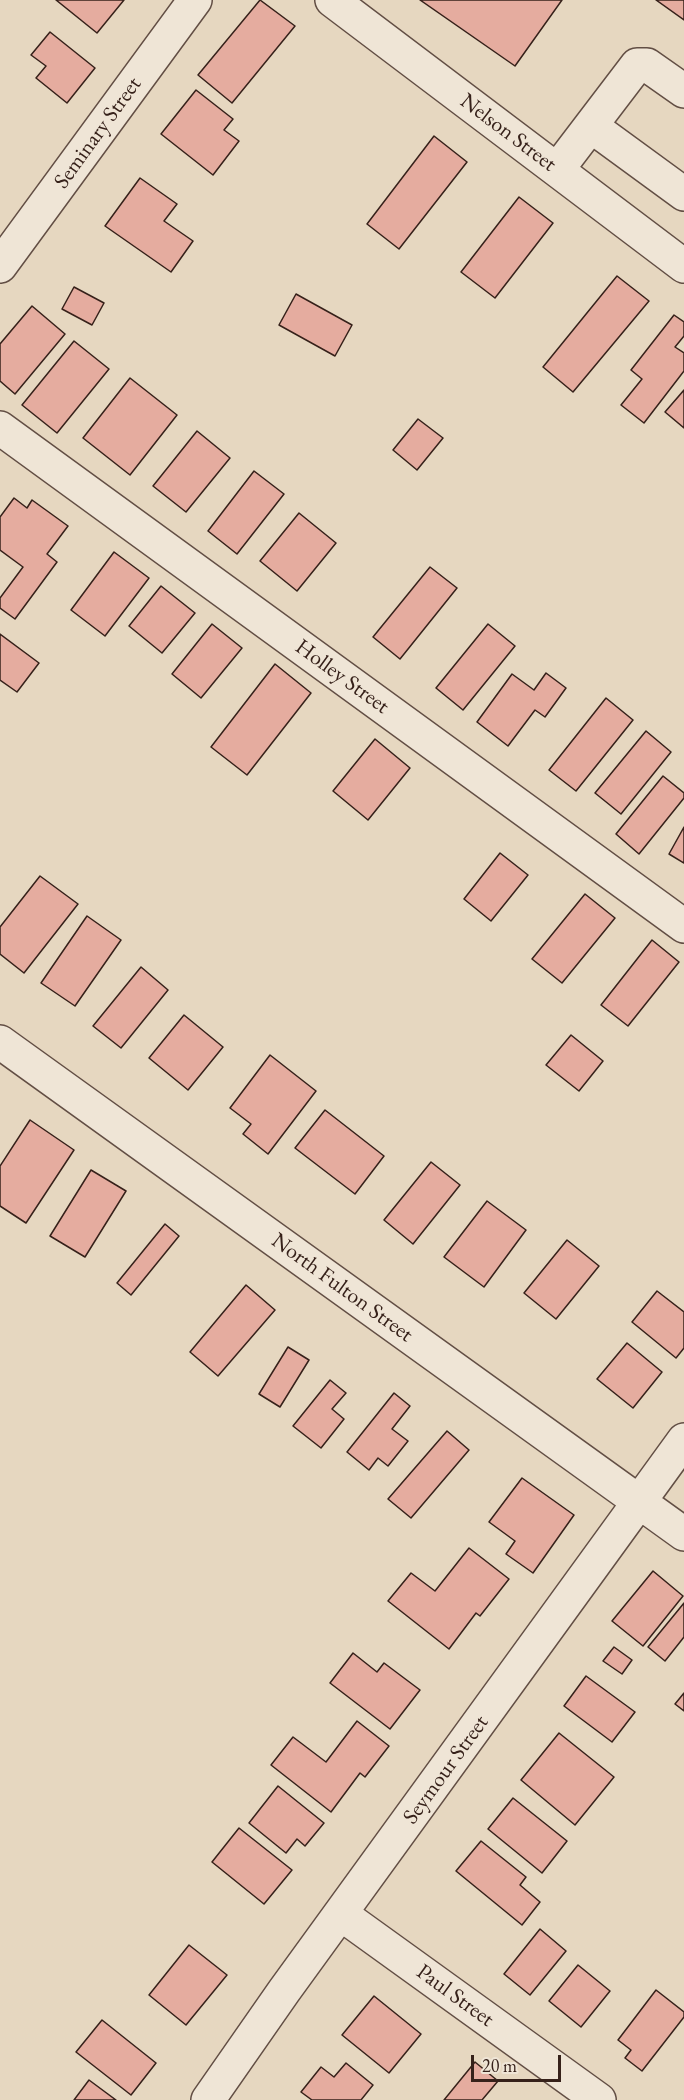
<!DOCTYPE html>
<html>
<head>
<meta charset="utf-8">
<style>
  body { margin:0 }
  #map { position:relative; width:684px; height:2100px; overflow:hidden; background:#e6d7c0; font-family:"EB Garamond",serif }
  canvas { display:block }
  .scale { position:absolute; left:471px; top:2055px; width:90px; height:27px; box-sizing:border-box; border:3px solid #36211a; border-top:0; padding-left:8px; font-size:18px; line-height:21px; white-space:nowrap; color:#36211a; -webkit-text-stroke:4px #efe5d6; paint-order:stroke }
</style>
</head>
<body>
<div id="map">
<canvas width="684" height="2100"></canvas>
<div class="scale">20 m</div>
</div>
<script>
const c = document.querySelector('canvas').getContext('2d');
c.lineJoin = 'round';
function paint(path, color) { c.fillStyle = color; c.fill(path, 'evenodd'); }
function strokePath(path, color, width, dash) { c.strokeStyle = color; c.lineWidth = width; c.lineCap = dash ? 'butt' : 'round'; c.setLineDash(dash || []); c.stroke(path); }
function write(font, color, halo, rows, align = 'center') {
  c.font = font + ' "EB Garamond",serif'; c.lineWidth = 5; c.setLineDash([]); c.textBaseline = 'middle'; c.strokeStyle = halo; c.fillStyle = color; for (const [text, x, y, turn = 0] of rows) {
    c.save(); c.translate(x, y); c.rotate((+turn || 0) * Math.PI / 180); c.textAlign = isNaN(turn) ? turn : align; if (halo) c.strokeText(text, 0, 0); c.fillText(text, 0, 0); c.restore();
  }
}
const building = new Path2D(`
  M56,0h68l-27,33z
  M260,0l35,26 -63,77 -34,-28z
  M420,0h142l-47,66z
  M656,0h28v20z
  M50,32l45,36 -28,35 -31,-25 10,-12 -15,-11z
  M196,90l37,29 -9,11 15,11 -26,34 -52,-41z
  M434,136l33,26 -68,87 -32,-25z
  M140,178l37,26 -13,17 29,20 -22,31 -66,-46z
  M519,197l34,26 -58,75 -34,-26z
  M617,276l32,25 -76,91 -30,-25z
  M74,287l30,16 -12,22 -30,-16z
  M296,294l56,31 -17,31 -56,-31z
  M32,306l33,28 -50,60 -15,-13v-37z
  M674,315l10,7v14l-9,11 9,6v18l-40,52 -23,-18 21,-26 -11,-9z
  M74,341l35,28 -52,64 -35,-28z
  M130,378l47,37 -47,60 -47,-37z
  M684,390v38l-19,-16z
  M418,419l25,19 -26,32 -24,-20z
  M197,431l33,27 -44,54 -33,-26z
  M254,471l30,23 -47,60 -29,-23z
  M14,498l13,10 5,-8 36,26 -21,28 10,8 -42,57 -15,-11v-10l23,-31 -23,-17v-33z
  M299,513l37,30 -39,48 -37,-30z
  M114,552l35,26 -44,58 -34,-26z
  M430,567l27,21 -57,71 -27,-22z
  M161,586l34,27 -33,40 -33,-27z
  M212,624l30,24 -41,50 -29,-24z
  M488,624l27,22 -52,64 -27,-22z
  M0,634l39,29 -22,29 -17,-12z
  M275,664l36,29 -64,82 -36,-28z
  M546,673l20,15 -21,29 -10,-7 -27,36 -31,-24 35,-48 22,16z
  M606,698l27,22 -57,71 -27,-21z
  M646,731l25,21 -50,62 -26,-21z
  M375,739l35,29 -42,52 -35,-29z
  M663,776l21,17v5l-45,56 -23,-20z
  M684,827v36l-15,-9z
  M500,853l28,22 -37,46 -27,-22z
  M40,876l38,28 -54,69 -24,-19v-27z
  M585,894l30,24 -53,65 -30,-24z
  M87,916l34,24 -46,66 -34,-23z
  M652,940l27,22 -51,64 -27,-21z
  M141,967l27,23 -47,58 -28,-22z
  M184,1015l39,32 -35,43 -39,-32z
  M571,1035l32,26 -24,30 -33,-26z
  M270,1055l46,36 -48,63 -25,-20 8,-10 -21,-16z
  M325,1110l59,46 -29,38 -60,-46z
  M30,1120l44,30 -48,73 -26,-17v-40z
  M431,1162l29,23 -47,59 -29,-24z
  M91,1170l35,21 -41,66 -35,-21z
  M487,1201l39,29 -42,57 -40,-30z
  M165,1224l14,12 -48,59 -14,-12z
  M567,1240l32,26 -43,53 -32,-26z
  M246,1285l29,25 -57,66 -28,-24z
  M657,1291l27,21v36l-8,10 -44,-36z
  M627,1343l35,29 -29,36 -36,-29z
  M288,1347l21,13 -29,47 -21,-13z
  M330,1380l16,13 -14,16 12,10 -23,29 -28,-22z
  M394,1393l16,13 -18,23 16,12 -20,25 -10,-8 -9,12 -22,-18z
  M447,1431l22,19 -58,68 -23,-19z
  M522,1478l52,37 -41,58 -27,-19 9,-13 -26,-19z
  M469,1548l40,31 -29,37 -4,-3 -27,36 -61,-48 23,-28 24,18z
  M653,1571l30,25 -40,50 -31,-25z
  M684,1603v34l-19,24 -17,-14z
  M614,1647l18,13 -10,14 -19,-13z
  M353,1653l24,19 7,-9 36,27 -30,39 -60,-46z
  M586,1676l49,36 -23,30 -48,-36z
  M684,1693v18l-9,-7z
  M357,1721l32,25 -24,31 -5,-4 -29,39 -60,-47 22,-28 33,25z
  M559,1733l55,44 -39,48 -54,-45z
  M278,1786l46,37 -19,23 -8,-7 -11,14 -37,-30z
  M513,1798l54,43 -25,32 -54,-44z
  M239,1828l53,42 -28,34 -52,-42z
  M481,1841l45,36 -6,8 20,17 -18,23 -66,-54z
  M540,1929l26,22 -36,44 -26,-21z
  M189,1945l38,30 -41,50 -37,-30z
  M578,1965l32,26 -29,36 -32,-26z
  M656,1990l28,22v5l-42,54 -17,-13 6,-8 -13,-10z
  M374,1996l47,38 -32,39 -47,-38z
  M102,2020l54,43 -25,32 -55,-43z
  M475,2062l23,19 -16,19h-38z
  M346,2063l27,22 -12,15h-49l-11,-8 20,-25 13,10z
  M89,2080l27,20h-42z`);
const minor = new Path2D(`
  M332,0l352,266
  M591,126l93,68
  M557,170l80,-105h10l37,26
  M0,266l195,-266
  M0,428l684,498
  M0,1042l684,492
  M341,1914l258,186
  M208,2100l76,-109 400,-551`);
const streetNames = [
  ["Seminary Street",98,133,-54],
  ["Nelson Street",508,133,37],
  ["Holley Street",342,677,36],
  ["North Fulton Street",342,1288,36],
  ["Seymour Street",446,1770,-54],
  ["Paul Street",455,1996,36]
];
paint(building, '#e5ac9f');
strokePath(building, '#36211a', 1.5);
strokePath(minor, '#624e44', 36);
strokePath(minor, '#efe5d6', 33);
write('22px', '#36211a', '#efe5d6', streetNames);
</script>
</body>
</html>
